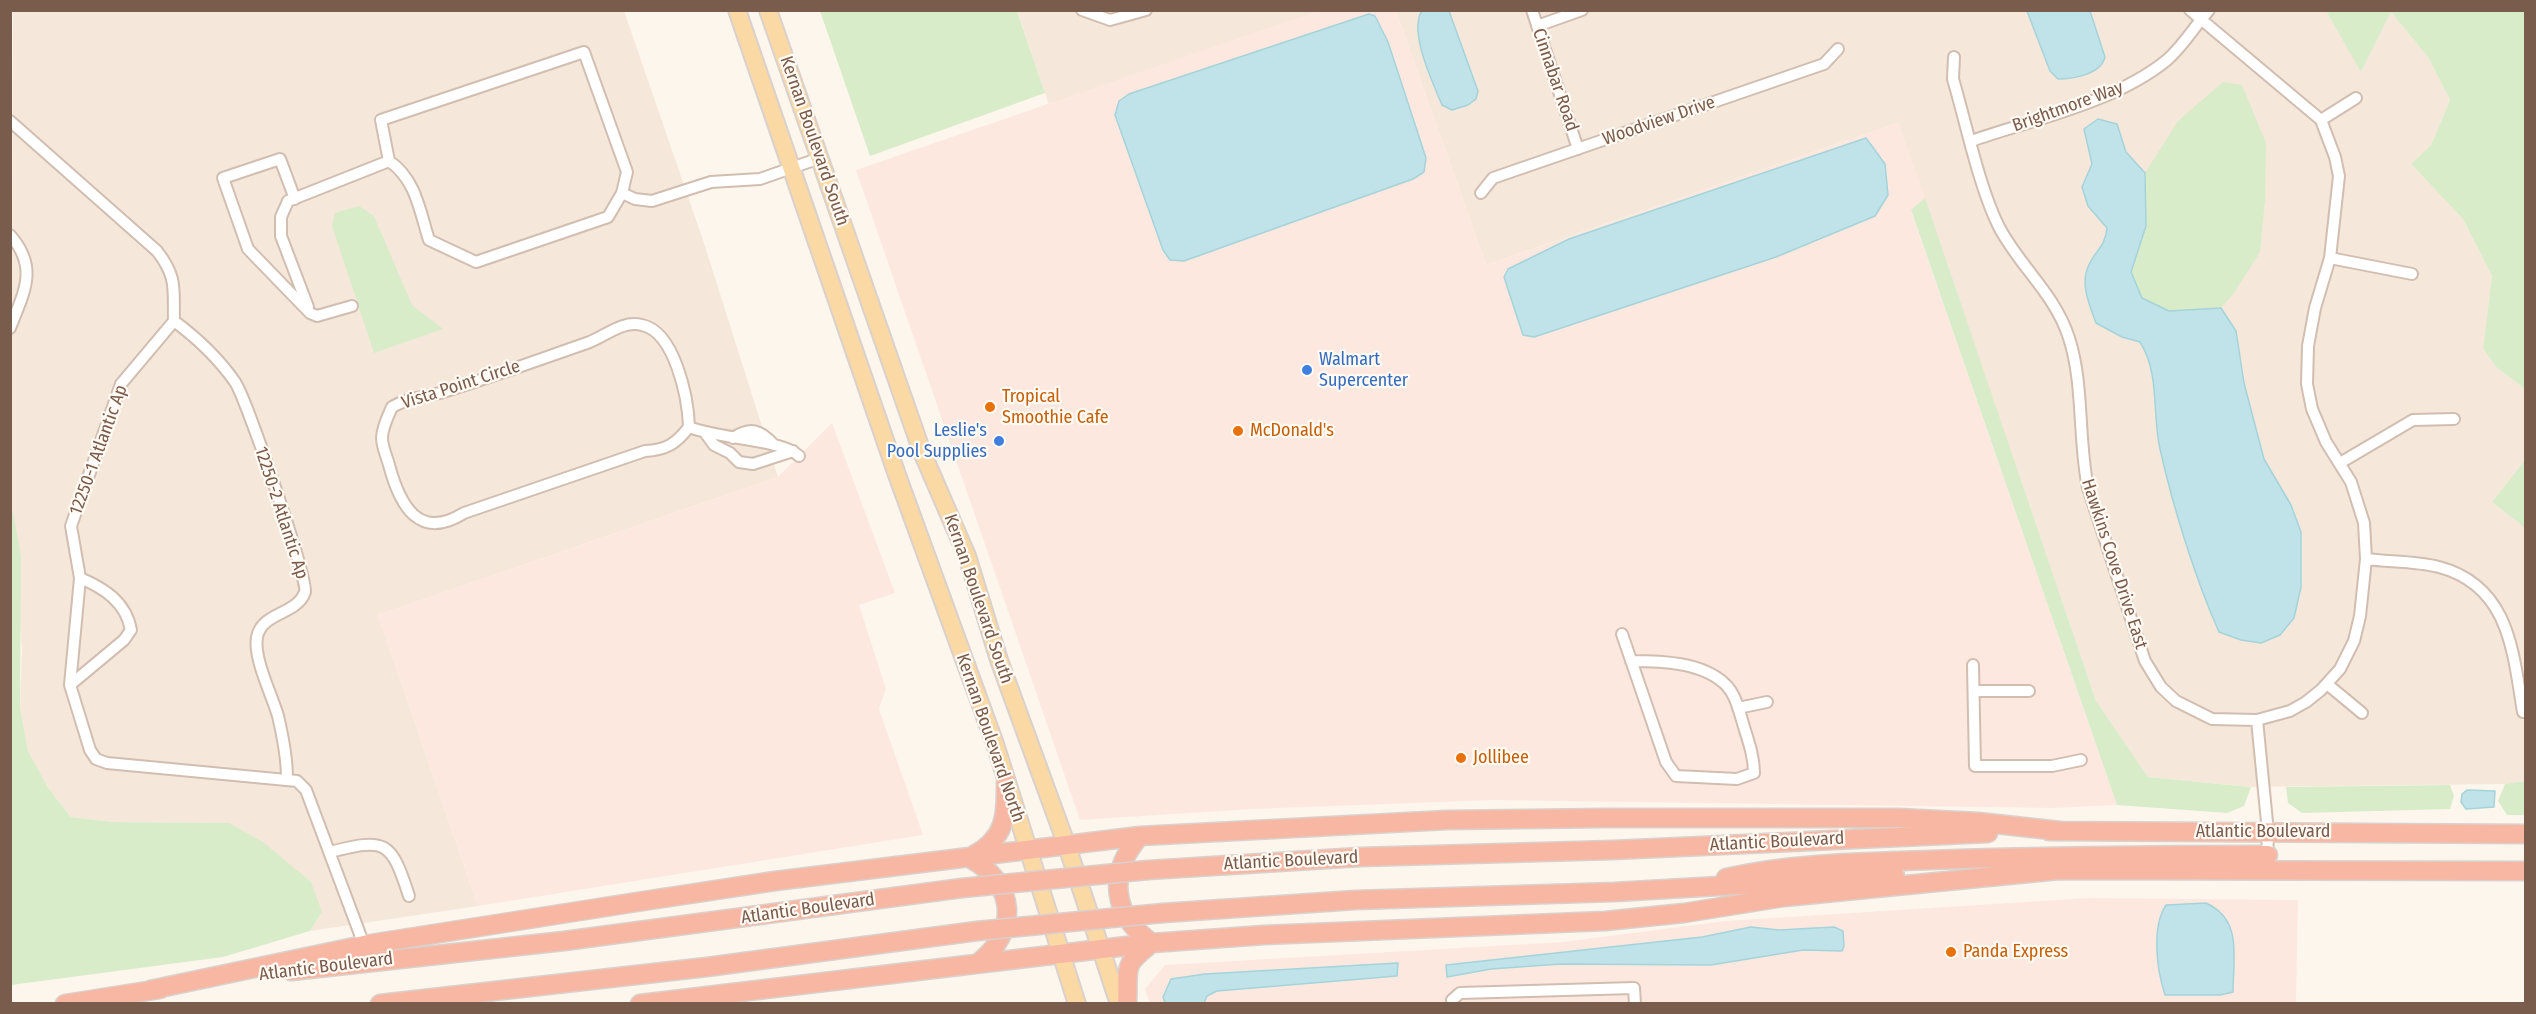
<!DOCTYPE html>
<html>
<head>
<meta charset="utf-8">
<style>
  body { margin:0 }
  #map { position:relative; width:2536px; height:1014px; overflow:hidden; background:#fdf6ec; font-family:"Fira Sans Condensed",sans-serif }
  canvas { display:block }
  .frame { position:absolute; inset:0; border:12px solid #7a5c4d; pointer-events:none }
</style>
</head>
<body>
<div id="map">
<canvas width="2536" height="1014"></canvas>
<div class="frame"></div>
</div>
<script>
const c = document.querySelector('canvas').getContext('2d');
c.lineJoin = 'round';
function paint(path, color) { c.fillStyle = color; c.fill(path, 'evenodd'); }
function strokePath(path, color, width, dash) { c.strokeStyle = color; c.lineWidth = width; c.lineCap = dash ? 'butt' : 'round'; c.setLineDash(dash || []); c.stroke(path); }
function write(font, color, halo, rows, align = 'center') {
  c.font = font + ' "Fira Sans Condensed",sans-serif'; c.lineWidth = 4.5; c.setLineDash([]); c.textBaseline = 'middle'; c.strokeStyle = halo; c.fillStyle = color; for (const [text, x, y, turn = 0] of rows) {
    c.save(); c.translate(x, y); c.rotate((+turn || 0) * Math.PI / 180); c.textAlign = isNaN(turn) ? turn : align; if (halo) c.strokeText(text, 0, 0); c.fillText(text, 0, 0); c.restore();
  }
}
const residential = new Path2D(`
  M1017,10l304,1 -272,94z
  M13,11h611l79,229 75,237 -400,138 100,291 -168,25 12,-19 -93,-89 -116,-1 -42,-5 -22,-28 -21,-38 -8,-44 2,-57 -11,-139z
  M1396,11h930l35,60 30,-59 37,45 22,43 -19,45 -20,19 52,55 29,57 -9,72 13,19 29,22v71l-33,42 33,26v253l-20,3 -254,3 -103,-10 -52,-76 -198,-578 -412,142z`);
const commercial = new Path2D(`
  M1321,10l75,1 90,254 412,-142 27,75 -14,13 206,594 -65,3 -558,-8 -241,9 -173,11 -224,-650z
  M832,423l63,170 -36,12 27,84 -7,20 44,126 -445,71 -100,-291 400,-138z
  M2088,898l210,2 -2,103 -1146,1 -5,-15 20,-24 398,-23 163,-21z`);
const green = new Path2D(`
  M820,11h197l28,82 -175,63z
  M2326,11h199v378l-29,-22 -13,-19 9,-72 -29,-57 -52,-55 20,-19 19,-45 -22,-43 -37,-45 -30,60z
  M2223,82l19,3 24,58 -1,57 -5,52 -26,41 -13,15 -52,3 -27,-13 -11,-26 15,-46 -1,-53 33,-52z
  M1925,198l171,503 52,76 103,10 -7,19 -17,7 -110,-8 -206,-595z
  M359,206l15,10 38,89 31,24 -69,24 -42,-127 3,-13z
  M2525,460v68l-33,-26z
  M11,511l2,1 8,44 -1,151 8,44 21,38 22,28 42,5 116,1 34,19 48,40 11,30 -12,19 -87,26 -212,28z
  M2525,781v34h-18l-9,-14 7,-17z
  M2450,785l4,11 -4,13 -148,4 -14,-10 -2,-16z`);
const water = new Path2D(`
  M1422,11h27l29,80 -2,8 -8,6 -16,5 -10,-5c-9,-22 -34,-74 -20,-94z
  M2027,11h63l15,46c-4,17 -31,22 -47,22l-8,-8z
  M1369,14l6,2 13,26 38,116 -2,14 -11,7 -229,82 -14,-1 -7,-10 -48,-135 4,-14 10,-7z
  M2098,119l19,5 9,28 19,21 1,53 -15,46 11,26 27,13 52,-3 15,23 8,52 20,76 27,46 10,27v55l-7,31 -14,17 -19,8 -20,-3 -22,-8c-24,-54 -46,-125 -59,-183 -8,-35 0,-76 -20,-107l-18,-5 -26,-14c-6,-17 -16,-38 -8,-56 7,-17 17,-19 19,-39l-19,-22 -6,-19 10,-23 -8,-35z
  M1866,138l19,26 3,31 -13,21 -99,41 -242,80 -11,-2 -19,-58 4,-8 61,-30z
  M2467,790l28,1 -1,16 -28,2 -5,-7 1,-8z
  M2206,903c37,17 27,54 27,89l-13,3h-55c-8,-25 -14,-67 1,-90z
  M1751,927l28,3 55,-3 9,4 1,15 -2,5 -39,-1 -92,15 -150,-1 -70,5 -44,8 -1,-12 256,-28z
  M1398,963l-1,13 -180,15 -10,5 -3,7h-39l-2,-6 8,-18 34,-5z`);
const street = new Path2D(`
  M1082,10l28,10 36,-10
  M1532,10l46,139
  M1537,26l45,-16
  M584,52l43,120 -5,21 -14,24 -132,45 -47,-22c-9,-28 -13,-61 -40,-79l-8,-41z
  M1954,57l-1,22c13,44 26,108 46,148 21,40 56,67 70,111 15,46 9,102 19,150l57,173 16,26 15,14 36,18 45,1 33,-9 16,-9 15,-12 19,-21 14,-28 6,-25 6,-57 -2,-36 -13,-41 -25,-40 -14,-33 -5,-25 1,-38 7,-38 15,-50 9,-82 -4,-19 -14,-37 -131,-110
  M2321,120l35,-22
  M10,121l147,130c21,27 16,38 17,70l-53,63 -50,142 9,52 -10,107 20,65 6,9 11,4 190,18 9,9 58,155
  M1971,141c63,-22 143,-38 196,-81 17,-15 27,-33 42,-50
  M622,193l13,6 17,2 59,-19 49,-3 60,-21
  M1481,193l12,-15 331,-114 14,-15
  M295,199l-15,-40 -57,19 25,71 62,64 7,3 35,-10
  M10,235c29,33 14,57 0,93
  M2330,258l82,16
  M308,307l-27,-71v-19l7,-16 101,-40
  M174,321c23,17 45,38 61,61 11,16 74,199 70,210 -8,23 -43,20 -48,45 -4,21 15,58 21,79 5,21 9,41 9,63
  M689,427c-1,-29 -14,-95 -47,-102 -21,-5 -37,12 -55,18 -49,17 -98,35 -147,50 -16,4 -33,5 -48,14 -4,9 -10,21 -10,31 0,9 5,19 7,27 11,41 30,76 75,48l181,-62c21,-1 31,-7 44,-24 29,12 92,12 110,29
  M706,434l8,11 16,8 9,9 14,2 40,-13
  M733,438c17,-11 27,-9 41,7
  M2340,463l73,-43 41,-1
  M2366,559c24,3 50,2 73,8 71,19 74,86 84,145
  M1622,634l44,128 10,14 61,3 17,-6c0,-16 -5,-30 -10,-46 -4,-13 -8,-33 -19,-43 -23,-22 -64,-23 -94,-23
  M1973,665l2,101h77l29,-6
  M2327,684l35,29
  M70,685l54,-45 7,-10c-5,-28 -27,-42 -51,-52
  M1974,691h55
  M1738,708l29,-6
  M2257,720l11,112 -1,28
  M330,852c56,-14 61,-12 79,44
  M1453,1004l-1,-4 8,-7 174,-5 1,16`);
const primary = new Path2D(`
  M737,10l160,465 98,269 82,260
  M768,10l154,442 45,104 32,104 68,186 52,158`);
const highway = new Path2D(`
  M2049,831l477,3
  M974,855c32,-17 32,-39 32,-73
  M970,858c46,26 50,73 7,106
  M1148,870l212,-13 253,-7 375,-17
  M2048,870l478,1
  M1726,878c66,-15 137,-16 204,-18 113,-4 225,-5 338,-5
  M1163,913l192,-13 259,-8 281,-16
  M291,971l273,-30 398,-53
  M150,990l214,-45 273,-43 138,-21 365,-45 307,-16 157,-2h295l79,4 82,9
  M65,1004l95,-15
  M380,1004l327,-37 270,-36
  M640,1004l512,-61 112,-8 341,-14 79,-8 100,-16 275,-27
  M1127,1004c2,-38 -6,-37 25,-61 -40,-28 -45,-70 -12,-107`);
const highwayBridge = new Path2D(`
  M962,888l186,-18
  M977,931l186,-18`);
const markers = [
  [1307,370,6,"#3f7fe0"],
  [990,407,6,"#e8710a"],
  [1238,431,6,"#e8710a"],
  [999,441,6,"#3f7fe0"],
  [1461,758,6,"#e8710a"],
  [1951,952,6,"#e8710a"]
];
const streetNames = [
  ["Cinnabar Road",1555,80,71],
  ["Brightmore Way",2068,107,-20],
  ["Woodview Drive",1659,121,-19],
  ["Kernan Boulevard South",814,141,71],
  ["Vista Point Circle",461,385,-18],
  ["12250-1 Atlantic Ap",99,450,-70],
  ["12250-2 Atlantic Ap",281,513,72],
  ["Hawkins Cove Drive East",2114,564,72],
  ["Kernan Boulevard South",978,599,71],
  ["Kernan Boulevard North",990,738,71],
  ["Atlantic Boulevard",2263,832],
  ["Atlantic Boulevard",1777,842,-3],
  ["Atlantic Boulevard",1291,861,-3],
  ["Atlantic Boulevard",808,909,-8],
  ["Atlantic Boulevard",326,967,-7]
];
const shopNames = [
  ["Walmart",1319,360],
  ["Supercenter",1319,381],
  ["Leslie's",987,431,"right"],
  ["Pool Supplies",987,452,"right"]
];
const foodNames = [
  ["Tropical",1002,397],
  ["Smoothie Cafe",1002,418],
  ["McDonald's",1250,431],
  ["Jollibee",1473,758],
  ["Panda Express",1963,952]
];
paint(residential, '#f5e8da');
paint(commercial, '#fde8e0');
paint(green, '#d8ecc9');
paint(water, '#bfe3e8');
strokePath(water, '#a5d3da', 1.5);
strokePath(street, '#d1beb0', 14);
strokePath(primary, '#dad1cd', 20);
strokePath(highway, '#dad1cd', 21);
strokePath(street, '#fff', 10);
strokePath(primary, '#fbd9a5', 16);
strokePath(highway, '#f7b7a3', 18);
strokePath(highwayBridge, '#dad1cd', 21, []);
strokePath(highwayBridge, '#f7b7a3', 18);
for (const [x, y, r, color] of markers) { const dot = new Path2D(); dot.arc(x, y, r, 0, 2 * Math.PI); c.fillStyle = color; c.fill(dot); strokePath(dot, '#fffaf3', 2); }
write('18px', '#7a5c4d', '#fffaf3', streetNames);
write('18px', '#366cbe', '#fffaf3', shopNames, 'left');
write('18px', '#c56008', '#fffaf3', foodNames, 'left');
</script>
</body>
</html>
